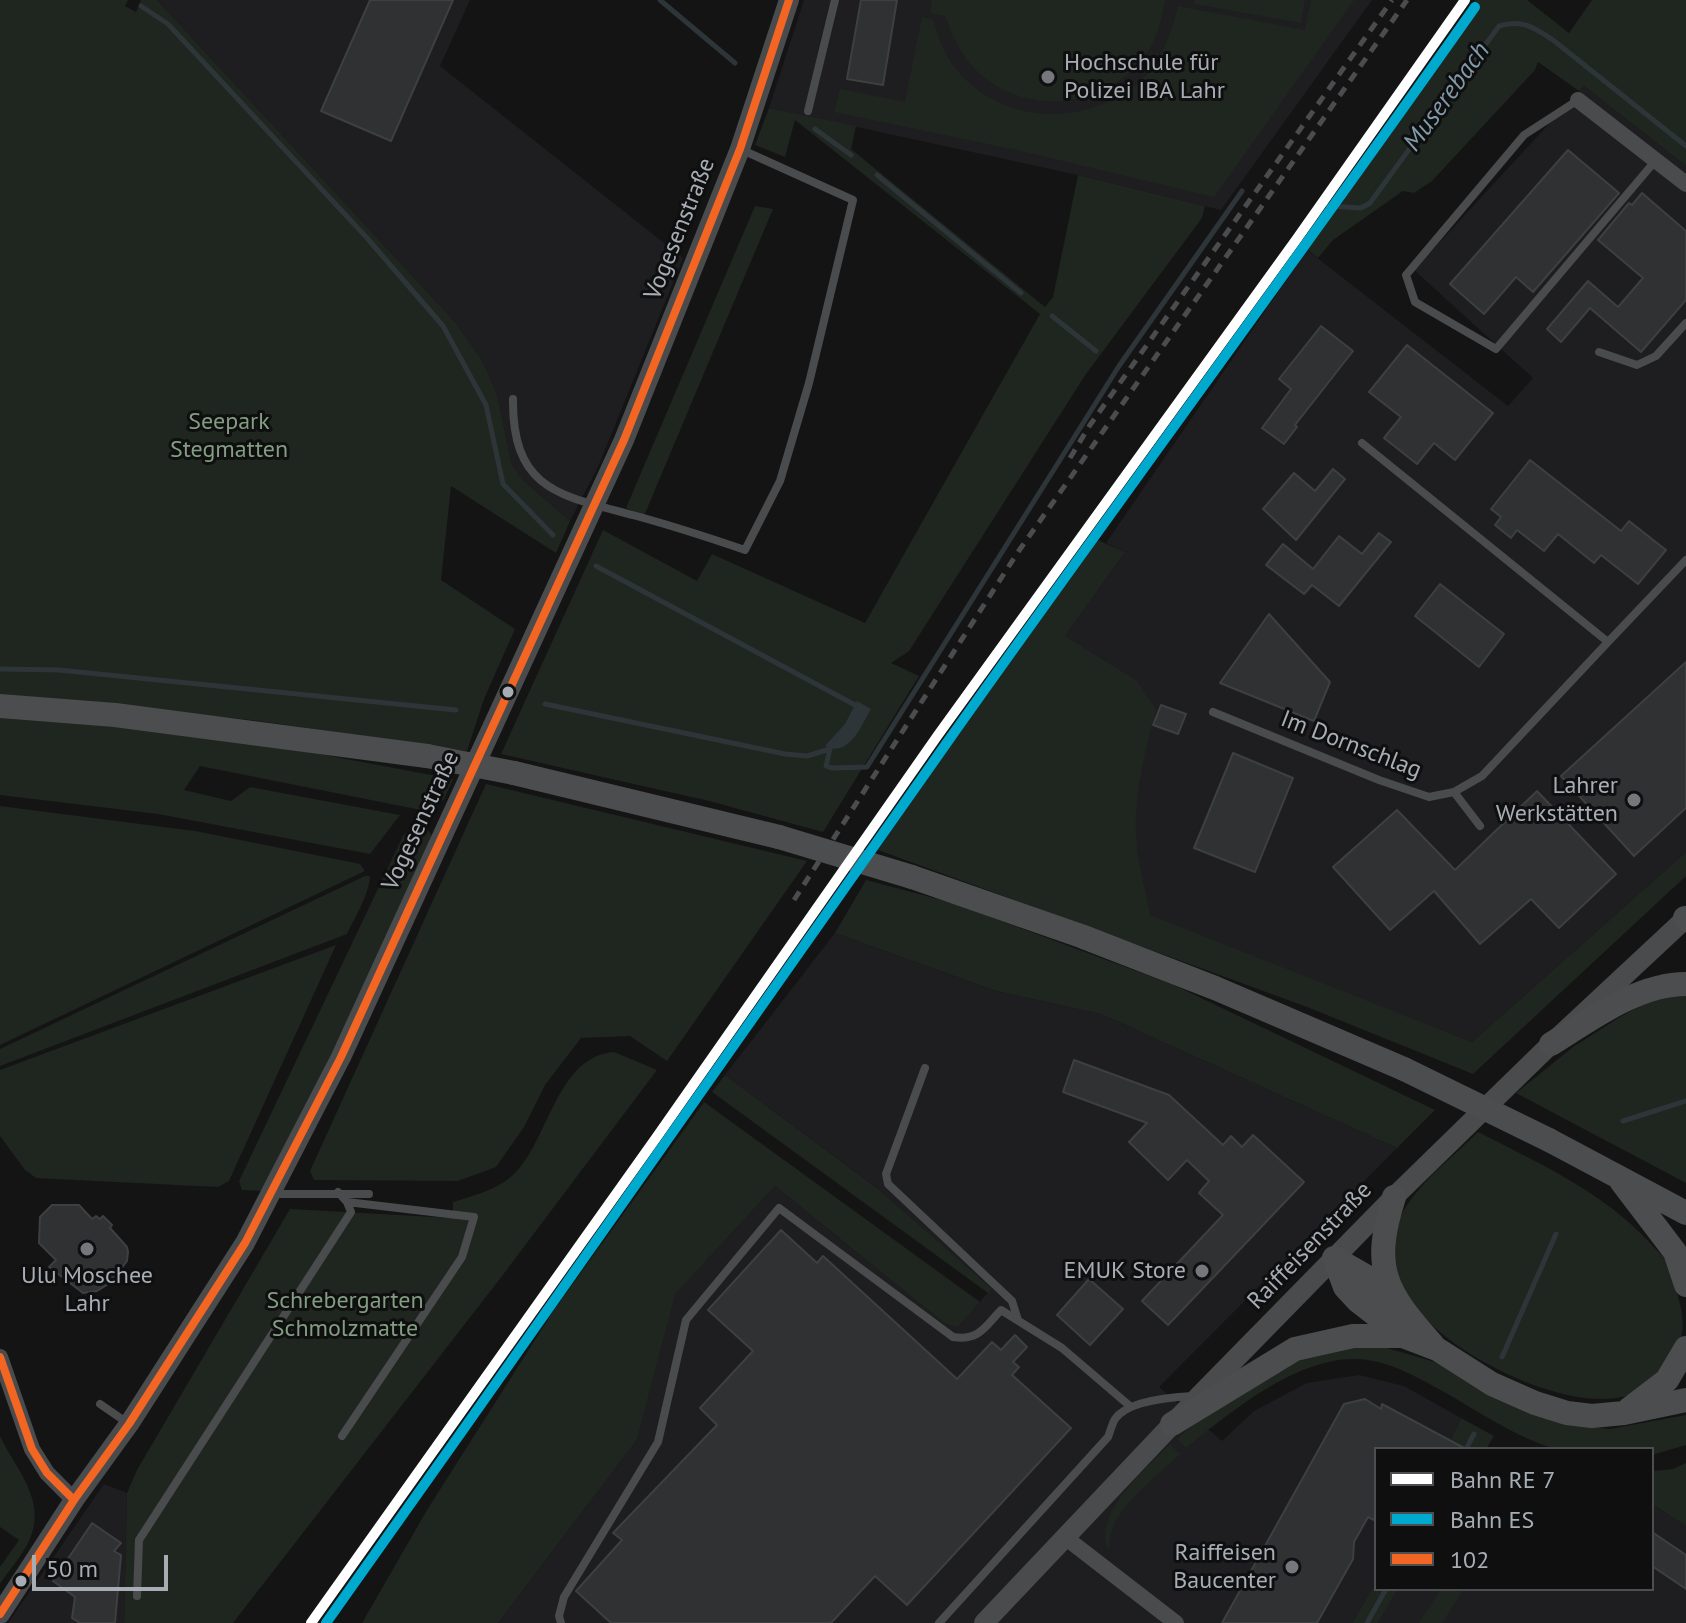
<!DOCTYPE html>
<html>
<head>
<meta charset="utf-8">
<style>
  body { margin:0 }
  #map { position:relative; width:1686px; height:1623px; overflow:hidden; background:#141415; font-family:"PT Sans",sans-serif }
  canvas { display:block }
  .legend { position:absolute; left:1374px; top:1447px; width:280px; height:144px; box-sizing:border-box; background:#0f0f10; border:2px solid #4c4e52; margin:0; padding:10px 14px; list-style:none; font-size:24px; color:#a7adb4 }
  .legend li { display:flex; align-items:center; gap:16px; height:40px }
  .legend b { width:40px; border:2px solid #4c4e52 }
  .scale { position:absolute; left:32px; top:1555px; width:136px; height:36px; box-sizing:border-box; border:4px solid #a7adb4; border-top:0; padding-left:10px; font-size:24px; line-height:28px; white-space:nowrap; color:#a7adb4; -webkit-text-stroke:6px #0f0f10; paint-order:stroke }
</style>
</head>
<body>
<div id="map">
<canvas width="1686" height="1623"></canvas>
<ul class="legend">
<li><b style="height:10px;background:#fff"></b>Bahn RE 7</li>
<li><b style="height:10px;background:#00a9ce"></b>Bahn ES</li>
<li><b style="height:10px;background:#f26522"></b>102</li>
</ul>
<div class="scale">50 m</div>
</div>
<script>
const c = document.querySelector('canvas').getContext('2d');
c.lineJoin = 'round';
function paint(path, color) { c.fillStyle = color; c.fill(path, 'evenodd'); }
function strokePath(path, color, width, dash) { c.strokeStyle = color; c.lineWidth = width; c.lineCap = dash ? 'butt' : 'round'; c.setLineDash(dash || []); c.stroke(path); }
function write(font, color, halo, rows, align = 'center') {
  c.font = font + ' "PT Sans",sans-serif'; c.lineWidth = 6; c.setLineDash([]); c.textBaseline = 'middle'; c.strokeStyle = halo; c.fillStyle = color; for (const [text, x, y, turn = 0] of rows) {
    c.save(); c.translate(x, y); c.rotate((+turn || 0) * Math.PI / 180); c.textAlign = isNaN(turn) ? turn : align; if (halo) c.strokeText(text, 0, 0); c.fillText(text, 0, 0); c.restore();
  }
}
const built = new Path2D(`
  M157,0h313l-30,66 243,192 -85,209 -28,54 -47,-41 -11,-15 -15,-71 -15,-34 -27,-38z
  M804,0h568l-151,210 -143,-35 -309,-67z
  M1584,86l102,80v686l-214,190 -546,-212 199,-278 -19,-9 201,-293 201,156 25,-28 -119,-108z
  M835,933l161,58 105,23 296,134 -238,239 63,54 32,-30 53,-28 52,-8 45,11 57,32 -15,31h-70v133l-24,41h-854l139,-183 37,-146 101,-108 169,137 15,3 32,-37 -113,-100 -153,-114z
  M104,1484l23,9 -3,130h-116z
  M1652,1504l34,22v97h-308l20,-34h254z`);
const green = new Path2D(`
  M0,0h128l-3,6 11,6 5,-12h16l298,322 27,38 15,34 15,71 11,15 47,41 -14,32 -105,-67 -10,94 74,49 -31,70 -17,52 -216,-31 -251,-26z
  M932,0h233c-4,22 -9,45 -25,62 -42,48 -119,54 -165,7 -15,-15 -22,-33 -30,-53l-15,-3z
  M1195,0h110l-4,23 -107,-19z
  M1311,0h43l-140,197 -193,-46 -187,-39 6,-23 65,13 17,-85 11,3c5,15 10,32 20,45 43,58 126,64 182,21 25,-20 36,-51 43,-80l127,24z
  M1475,0h52l42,33 23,-33h94v166l-102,-80 -5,5 -41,-29 -3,8 -103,111 -18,12 -11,-2 -70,49 -15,18 -16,-13z
  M769,108l87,18 -5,23 194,158 8,-10 25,-122 127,31 -3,12 -116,156 -177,277 -18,12 28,13 -96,156 -114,-31 -208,-47 102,-224 94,51 15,-27 153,69 175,-309 -245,-194 -10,37 -30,-12z
  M755,206l18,3 -129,307 -18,-8z
  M1093,538l32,14 -60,84 72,45 19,29c-12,44 -24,92 -19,137 3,23 9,46 13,68l322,127 214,-190v24l-213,198 -166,-67 -429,-157z
  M0,716l106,9 171,21 176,33 -9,20 -13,13 -231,-46 -16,24 47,11 19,-14 150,28 -30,39 -212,-40 -158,-19z
  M486,784l321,77 -140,200 -37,-25 -49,2 -36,47 -21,42 -28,40 -38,14 -144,-1 -4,-9z
  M0,806l195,25 165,33 5,7 -365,174z
  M423,823l9,13 -99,217 -71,138 -20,-1 -3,-9 164,-345 11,-11z
  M365,876h5c-1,20 -15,40 -23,58l-347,132v-17z
  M866,880l87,23 221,82 261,125 -38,38 -296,-134 -105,-23 -161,-58z
  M336,945l-107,236 -11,6 -182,-9 -11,-8 -25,-34v-66z
  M1686,993v190l-170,-90 57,-46 47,-30 33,-18z
  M614,1052l43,18 -158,210 -266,343h-109l3,-130 10,-23 153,-261 163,9v-16c22,-7 45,-12 62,-29 34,-34 42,-117 99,-121z
  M725,1075l153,114 114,100 -4,4 -276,-201z
  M704,1102l276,200 -22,25 -14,-4 -169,-137 -100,108 -38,146 -139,183h-136l65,-113 127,-200z
  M1478,1132c61,31 127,61 173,112 5,6 12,12 16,18 6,10 8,24 11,35 5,15 7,33 1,47 -8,21 -28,43 -50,51 -68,25 -250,-69 -238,-150 7,-48 55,-81 87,-113z
  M1373,1344l62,18 135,62 40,5 76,-14v30l-34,10v-6c-23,0 -85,5 -103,-2 -36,-12 -70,-35 -103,-54 -24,-13 -50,-29 -78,-33 -65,-9 -134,50 -182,88l-9,-9 29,-26 90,-55z
  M1461,1418l33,18 -8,13h-40z
  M0,1436c16,34 48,65 29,105 -7,15 -20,29 -29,43v-17l19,-27 -19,-13z
  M1170,1444l10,10c-22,22 -74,58 -70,92l-3,2c-12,-38 39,-79 63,-104z
  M1686,1463v63l-34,-22v-33l21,-2z
  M1376,1582v7h22l-20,34h-26z
  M1441,1589h23l-22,34h-23z`);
const water = new Path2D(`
  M857,701l14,8c-10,17 -22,49 -46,37l20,-22z`);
const stream = new Path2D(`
  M660,0l75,63
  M141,6l27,18 199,214 76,88 43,79 17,79 50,51
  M815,129l36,26
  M877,175l144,118
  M1328,206l33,2 9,-5 129,-177c23,-7 34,1 54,14l133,106
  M1052,316l44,35
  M596,566l259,139
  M0,669l59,1 397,40
  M545,704l240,50 22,2 23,-7 -4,17 6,2 35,-1 252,-401 123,-175
  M1623,1121l63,-20
  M1502,1357l54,-123
  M1466,1449l8,-15
  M1367,1623l19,-34`);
const building = new Path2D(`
  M370,0h83l-62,141 -70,-30z
  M861,0h36l-14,85 -36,-6z
  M1568,150l51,43 -86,99 -17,-15 -32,37 -34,-30z
  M1642,193l44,38v69l-45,52 -51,-44 -29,34 -14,-13 41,-48 30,26 25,-29 -45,-38 31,-37 3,2z
  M1321,326l32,25 -58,74 2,2 -13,17 -22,-16 29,-39 -12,-10z
  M1407,345l86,68 -38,47 -21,-17 -17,21 -33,-26 17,-21 -32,-25z
  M1530,460l91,71 8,-10 37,29 -28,34 -37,-29 -7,8 -36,-29 -14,17 -27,-21 -6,8 -16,-13 6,-8 -10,-8z
  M1333,469l12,10 -49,61 -33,-31 31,-36 21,18z
  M1379,533l12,9 -52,64 -27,-21 -8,9 -38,-29 17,-21 30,25 26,-33 23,18z
  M1440,584l64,50 -25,33 -64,-51z
  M1269,614l61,68 -16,39 -94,-38z
  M1686,662v146l-52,48 -73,-80z
  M1161,705l25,9 -8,20 -25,-9z
  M1233,753l60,25 -38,94 -61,-24z
  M1537,791l79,83 -57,54 -28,-29 -51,45 -46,-53 -44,39 -57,-63 64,-57 58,60z
  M1074,1060l95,35 54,50 8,-9 11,11 11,-12 51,47 -136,143 -26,-24 81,-86 -24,-22 10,-12 -22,-21 -19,20 -39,-38 18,-19 -84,-31z
  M52,1205h27l13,14 4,-3 4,3 3,-3 9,9 -2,3 17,19 1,5 -1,9 -17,22 -13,8 -14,2 -34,-26 7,-7 -17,-17 1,-26z
  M781,1230l36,33 6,-7 134,123 35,-37 9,8 14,-15 12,12 -14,15 6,5 -7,8 59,53 -164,177 -32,-29 -44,47h-220l-35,-32 46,-51 -9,-7 104,-108 -17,-17 53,-57 -45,-41z
  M1089,1279l34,30 -33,36 -33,-30z
  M1365,1399l16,10 1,-5 84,45h-90v72l-8,-4 -14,25 -1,17 -36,64h-95l122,-219z
  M92,1523l29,20 -7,8 7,4 -6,68h-35l-8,-5 3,-21 -22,-16z
  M1652,1532l34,23v34l-34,-23z`);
const service = new Path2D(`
  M1578,100l-54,35 -118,140 9,27 81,47 160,-189
  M808,111l27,-111
  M1599,352l38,13 19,-9 30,-33
  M513,399c-1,95 52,97 127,118 36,10 70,21 105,33l35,-69 29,-98 44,-183 -113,-51
  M1362,443l246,199 78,-82
  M1213,712l166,68 50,17 25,-5 28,-16 126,-134
  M1454,792l26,34
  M925,1068l-39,106 2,10 124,117 6,19
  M338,1192l9,10 127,15 -12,40 -120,179
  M274,1194h95
  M100,1404l29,20
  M137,1596l2,-56 212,-328 -4,-10
  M561,1623l-2,-7 5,-19 94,-155 28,-122 93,-112 174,129c26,4 32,-10 48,-27l61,38 69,59
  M939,1623l169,-186c2,-5 4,-13 7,-18 13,-19 58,-22 79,-23`);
const minor = new Path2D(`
  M1578,100l108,84
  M0,1357l32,92 15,24 27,27
  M1066,1538l110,85`);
const tertiary = new Path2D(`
  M0,1614l74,-114 55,-76 116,-181 96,-186 283,-617 116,-291 49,-149
  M984,1623l216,-228 194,-198 157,-153 135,-126`);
const primary = new Path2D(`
  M0,706l115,9 312,41
  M514,773l265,64
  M912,877l169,59 134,52 189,81
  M1685,918l1,2
  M1551,1044c39,-24 86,-60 135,-60
  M1549,1140l137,73
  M1621,1181l54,71 11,33
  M1394,1197c-23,72 -9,94 39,148
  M1334,1258l11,29 13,14 45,35
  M1334,1258l33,19 26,24
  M1629,1409l38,-29 19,-32
  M1172,1424l123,-75 58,-13h50l34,13 55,35 43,19 32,10 25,3 32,-3 62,-13`);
const rail = new Path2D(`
  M1070,458l20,-33 302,-425
  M794,900l224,-348 389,-552`);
const primaryBridge = new Path2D(`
  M427,756l87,17
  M779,837l133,40
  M1404,1069l145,71`);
const bus1 = new Path2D(`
  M0,1357l32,92 15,24 27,27
  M0,1614l74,-114 55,-76 116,-181 96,-186 283,-617 116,-291 49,-149`);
const rail1 = new Path2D(`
  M311,1623l345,-485 282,-403 358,-495 169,-240`);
const rail2 = new Path2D(`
  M326,1623c208,-292 413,-586 620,-879 175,-247 355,-490 529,-737`);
const markers = [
  [1048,77,8,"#74777c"],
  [508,692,7,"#a7adb4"],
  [1634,800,8,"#74777c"],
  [87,1249,8,"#74777c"],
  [1202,1271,8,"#74777c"],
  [1292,1567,8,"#74777c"],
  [21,1581,7,"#a7adb4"]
];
const poiNames = [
  ["Hochschule für",1064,63,"left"],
  ["Polizei IBA Lahr",1064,91,"left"],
  ["Lahrer",1618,786],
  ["Werkstätten",1618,814],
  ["EMUK Store",1186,1271],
  ["Ulu Moschee",87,1276,"center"],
  ["Lahr",87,1304,"center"],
  ["Raiffeisen",1276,1553],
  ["Baucenter",1276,1581]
];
const streetNames = [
  ["Vogesenstraße",680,229,-68],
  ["Im Dornschlag",1351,745,21],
  ["Vogesenstraße",421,821,-65],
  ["Raiffeisenstraße",1310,1246,-46]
];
const parkNames = [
  ["Seepark",229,422],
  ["Stegmatten",229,450],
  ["Schrebergarten",345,1301],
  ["Schmolzmatte",345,1329]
];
const waterNames = [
  ["Muserebach",1447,97,-54]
];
paint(built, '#1e1e20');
paint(green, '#1f251f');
paint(water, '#2d3539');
strokePath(stream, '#2d3539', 5);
paint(building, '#303132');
strokePath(building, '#3d3f41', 2);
strokePath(service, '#494b4d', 8);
strokePath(minor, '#494b4d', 16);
strokePath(tertiary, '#494b4d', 20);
strokePath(primary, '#4c4d4f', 24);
strokePath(rail, '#4a4c4e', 5, [10, 8]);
strokePath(primaryBridge, '#4c4d4f', 24);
strokePath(bus1, '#f26522', 8);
strokePath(rail1, '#fff', 10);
strokePath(rail2, '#00a9ce', 10);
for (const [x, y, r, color] of markers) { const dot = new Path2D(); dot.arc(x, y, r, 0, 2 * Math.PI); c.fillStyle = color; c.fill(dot); strokePath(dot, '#0f0f10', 3); }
write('24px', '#a7adb4', '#0f0f10', poiNames, 'right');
write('24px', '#a7adb4', '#0f0f10', streetNames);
write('24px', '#829d81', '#0f0f10', parkNames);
write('italic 26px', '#829cab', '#0f0f10', waterNames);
</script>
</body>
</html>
